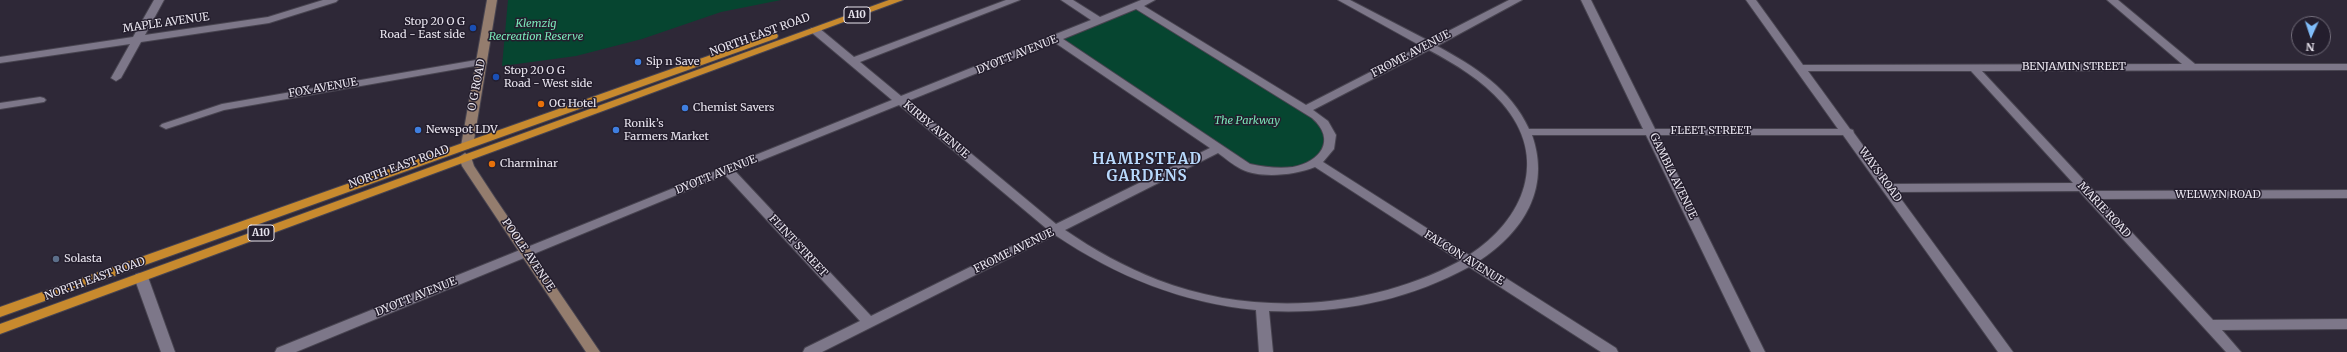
<!DOCTYPE html>
<html>
<head>
<meta charset="utf-8">
<style>
  body { margin:0 }
  #map { position:relative; width:2347px; height:352px; overflow:hidden; background:#2e2837; font-family:Merriweather,serif }
  canvas { display:block }
  .north { position:absolute; left:2291px; top:16px; width:40px; height:40px; box-sizing:border-box; background:#241e2d; border:1px solid #726d7a; border-radius:50%; rotate:183deg; font-size:11px; font-weight:700; line-height:16px; text-align:center; color:#e8e4ee }
  .north::after { content:''; display:block; margin:auto; width:14px; height:18px; background:#80bdfa; clip-path:polygon(50% 0,100% 100%,50% 72%,0 100%) }
</style>
</head>
<body>
<div id="map">
<canvas width="2347" height="352"></canvas>
<div class="north">N</div>
</div>
<script>
const c = document.querySelector('canvas').getContext('2d');
c.lineJoin = 'round';
function paint(path, color) { c.fillStyle = color; c.fill(path, 'evenodd'); }
function strokePath(path, color, width, dash) { c.strokeStyle = color; c.lineWidth = width; c.lineCap = dash ? 'butt' : 'round'; c.setLineDash(dash || []); c.stroke(path); }
function write(font, color, halo, rows, align = 'center') {
  c.font = font + ' Merriweather,serif'; c.lineWidth = 3; c.setLineDash([]); c.textBaseline = 'middle'; c.strokeStyle = halo; c.fillStyle = color; for (const [text, x, y, turn = 0] of rows) {
    c.save(); c.translate(x, y); c.rotate((+turn || 0) * Math.PI / 180); c.textAlign = isNaN(turn) ? turn : align; if (halo) c.strokeText(text, 0, 0); c.fillText(text, 0, 0); c.restore();
  }
}
const green = new Path2D(`
  M508,0h273l-60,12 -79,27 -66,17 -74,10z
  M1137,6l183,113 11,16 -15,28 -39,8 -41,-10 -180,-122z`);
const street = new Path2D(`
  M154,0h10l-19,35 123,-18 55,-17h15l-2,2 -67,21 -128,19 -20,36 -5,3 -5,-3 19,-34 -130,19v-6l133,-20z
  M1006,0h14l-160,62 41,34 190,-76 -30,-20h12l27,17 41,-17h14l-11,6 162,99 115,-59 -83,-46h12l79,41 80,-41h13l-85,46c37,20 74,43 92,83h114l-62,-129h10l64,129h183l-92,-129h10l47,65 379,-1 -75,-64h11l77,64h152v6l-365,1 112,120 253,-1v8l-246,1 112,121 134,-1v10l-125,1 19,22h-15l-147,-161 -183,1 117,160h-15l-155,-217h-185l107,217h-14l-105,-217h-114c19,54 -9,97 -53,126l137,87 2,4h-17l-132,-85c-63,34 -129,47 -200,44l4,41h-14l-3,-42c-75,-7 -140,-34 -201,-75l-233,117h-19l2,-4 55,-27 -135,-146 -429,177h-21l2,-4 615,-248 -81,-68v-4h8l35,29zM1136,9l176,109c25,22 8,44 -19,49 -14,2 -29,0 -43,-3l-187,-125zM1054,42l156,106 -154,76 -148,-123zM1429,50c26,14 53,30 73,53 48,55 22,117 -33,152l-146,-93 11,-13 2,-14 -8,-14 -15,-11zM1808,71h163l102,112 -182,1 -37,-51 -1,-3 -3,-1zM899,105l148,124 -176,87 -136,-145zM1218,153c7,5 15,12 23,16 20,10 54,6 74,-2l145,94c-91,49 -206,56 -302,19 -33,-13 -64,-30 -93,-50z
  M482,59l5,3 -1,2 -262,46 -58,19 -6,-3 2,-2 60,-20z
  M40,97l4,1 2,2 -2,2 -44,7v-6z
  M141,273l5,1 2,3 27,75h-14l-27,-75 2,-3z`);
const secondary = new Path2D(`
  M487,0h10l-24,146 -6,3 -6,-3z
  M465,153l6,4 3,9 21,32 105,154h-14l-124,-186 -3,-9z`);
const highway = new Path2D(`
  M889,0h14l-903,334v-10z
  M773,33l4,1 1,2 -1,2 -777,279v-10z`);
const markers = [
  [473,28,4,"#1a4fb4"],
  [638,62,4,"#3f7fe0"],
  [496,77,4,"#1a4fb4"],
  [541,104,4,"#e8710a"],
  [685,108,4,"#3f7fe0"],
  [418,130,4,"#3f7fe0"],
  [616,130,4,"#3f7fe0"],
  [492,164,4,"#e8710a"],
  [56,259,4,"#5c6f8a"]
];
const shields = [
  [857,15,26],
  [261,233,26]
];
const shieldNames = [
  ["A10",857,15],
  ["A10",261,233]
];
const poiNames = [
  ["Stop 20 O G",465,22,"right"],
  ["Road - East side",465,35,"right"],
  ["Sip n Save",646,62],
  ["Stop 20 O G",504,71],
  ["Road - West side",504,84],
  ["OG Hotel",549,104],
  ["Chemist Savers",693,108],
  ["Ronik’s",624,124],
  ["Farmers Market",624,137],
  ["Newspot LDV",426,130],
  ["Charminar",500,164],
  ["Solasta",64,259]
];
const streetNames = [
  ["MAPLE AVENUE",166,23,-8],
  ["NORTH EAST ROAD",760,35,-20],
  ["FROME AVENUE",1411,54,-28],
  ["DYOTT AVENUE",1017,55,-22],
  ["BENJAMIN STREET",2074,67],
  ["O G ROAD",477,85,-79],
  ["FOX AVENUE",323,88,-10],
  ["KIRBY AVENUE",936,130,40],
  ["FLEET STREET",1711,131],
  ["NORTH EAST ROAD",399,167,-20],
  ["DYOTT AVENUE",716,175,-22],
  ["WAYS ROAD",1880,175,54],
  ["GAMBIA AVENUE",1673,176,64],
  ["WELWYN ROAD",2218,195],
  ["MARIE ROAD",2104,210,47],
  ["FLINT STREET",798,246,47],
  ["FROME AVENUE",1014,251,-26],
  ["POOLE AVENUE",528,255,56],
  ["FALCON AVENUE",1464,258,32],
  ["NORTH EAST ROAD",95,279,-20],
  ["DYOTT AVENUE",416,297,-22]
];
const parkNames = [
  ["Klemzig",536,24],
  ["Recreation Reserve",536,37],
  ["The Parkway",1247,121]
];
const districtNames = [
  ["HAMPSTEAD",1147,160],
  ["GARDENS",1147,177]
];
paint(green, '#064530');
strokePath(street, '#484450', 2);
strokePath(secondary, '#484450', 2);
strokePath(highway, '#484450', 2);
paint(street, '#7d7789');
paint(secondary, '#947d6e');
paint(highway, '#c88a2e');
for (const [x, y, r, color] of markers) { const dot = new Path2D(); dot.arc(x, y, r, 0, 2 * Math.PI); c.fillStyle = color; c.fill(dot); strokePath(dot, '#241e2d', 1.5); }
for (const [x, y, w] of shields) { const box = new Path2D(); box.roundRect(x - w / 2, y - 8, w, 16, 3); c.fillStyle = '#241e2d'; c.fill(box); strokePath(box, '#e8e4ee', 1); }
write('bold 10px', '#e8e4ee', null, shieldNames);
write('11px', '#e8e4ee', '#241e2d', poiNames, 'left');
write('11px', '#e8e4ee', '#241e2d', streetNames);
write('italic 11px', '#7ae8ba', '#241e2d', parkNames);
c.letterSpacing = '1px';
write('bold 15px', '#b7d8fb', '#241e2d', districtNames);
c.letterSpacing = '0px';
</script>
</body>
</html>
